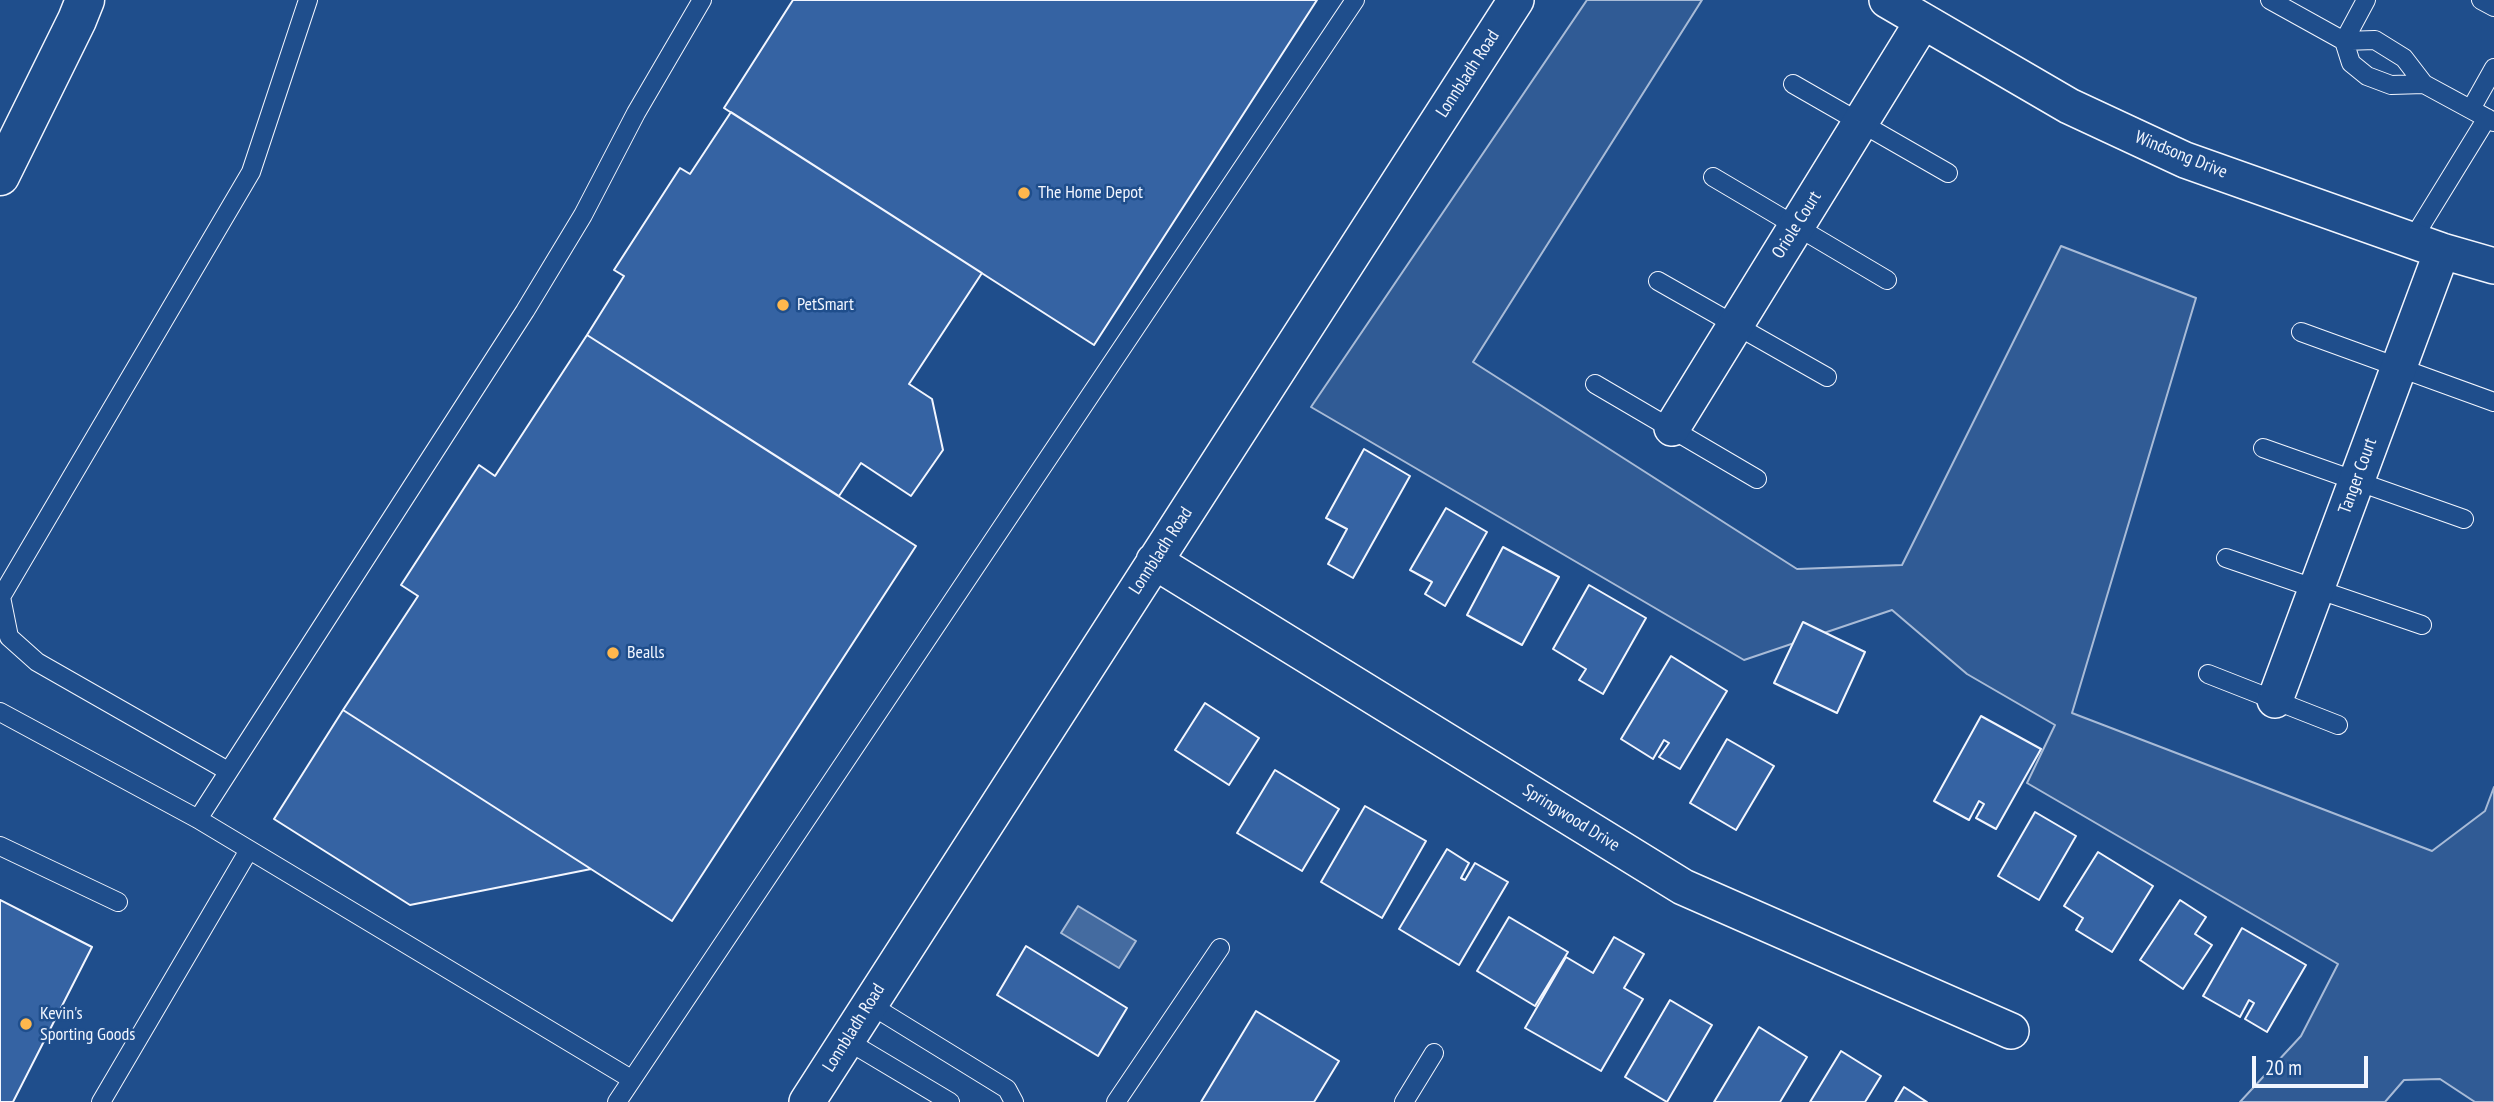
<!DOCTYPE html>
<html>
<head>
<meta charset="utf-8">
<style>
  body { margin:0 }
  #map { position:relative; width:2494px; height:1102px; overflow:hidden; background:#1f4e8c; font-family:"PT Sans Narrow",sans-serif }
  canvas { display:block }
  .scale { position:absolute; left:2252px; top:1056px; width:116px; height:32px; box-sizing:border-box; border:4px solid #f2f6ff; border-top:0; padding-left:9px; font-size:21px; line-height:24px; white-space:nowrap; color:#f2f6ff; -webkit-text-stroke:5px #1f4e8c; paint-order:stroke }
</style>
</head>
<body>
<div id="map">
<canvas width="2494" height="1102"></canvas>
<div class="scale">20 m</div>
</div>
<script>
const c = document.querySelector('canvas').getContext('2d');
c.lineJoin = 'round';
function paint(path, color) { c.fillStyle = color; c.fill(path, 'evenodd'); }
function strokePath(path, color, width, dash) { c.strokeStyle = color; c.lineWidth = width; c.lineCap = dash ? 'butt' : 'round'; c.setLineDash(dash || []); c.stroke(path); }
function write(font, color, halo, rows, align = 'center') {
  c.font = font + ' "PT Sans Narrow",sans-serif'; c.lineWidth = 5; c.setLineDash([]); c.textBaseline = 'middle'; c.strokeStyle = halo; c.fillStyle = color; for (const [text, x, y, turn = 0] of rows) {
    c.save(); c.translate(x, y); c.rotate((+turn || 0) * Math.PI / 180); c.textAlign = isNaN(turn) ? turn : align; if (halo) c.strokeText(text, 0, 0); c.fillText(text, 0, 0); c.restore();
  }
}
const built = new Path2D(`
  M1587,0h115l-229,362 324,207 105,-4 159,-319 135,52 -124,415 360,138 53,-40 9,-24v315h-19l-35,-23 -36,1 -19,22h-145l61,-66 37,-72 -311,-181 28,-58 -88,-51 -75,-64 -148,50 -433,-253z`);
const water = new Path2D(`
  M1078,906l58,35 -17,27 -58,-35z`);
const building = new Path2D(`
  M793,0h524l-223,345 -370,-237z
  M731,112l251,161 -73,111 23,15 11,51 -32,46 -50,-33 -22,33 -252,-161 37,-59 -10,-6 66,-102 10,6z
  M587,335l329,211 -244,375 -329,-211 75,-114 -17,-11 78,-120 16,11z
  M1364,449l46,27 -57,102 -25,-14 19,-35 -21,-11z
  M1446,508l41,24 -42,74 -20,-12 7,-12 -22,-12z
  M1503,547l56,30 -37,68 -55,-30z
  M1589,585l57,33 -43,76 -24,-14 7,-11 -33,-20z
  M1803,622l62,30 -28,61 -63,-30z
  M1671,656l56,35 -47,78 -21,-12 10,-14 -5,-3 -11,19 -32,-20z
  M1205,703l54,35 -30,47 -54,-35z
  M343,710l248,159 -181,36 -136,-86z
  M1981,716l60,33 -45,80 -20,-11 8,-14 -5,-3 -10,19 -35,-19z
  M1727,739l47,27 -38,64 -46,-27z
  M1275,770l64,39 -37,62 -65,-38z
  M1365,806l61,35 -44,77 -61,-36z
  M2035,812l41,24 -37,64 -41,-24z
  M1447,849l22,14 -8,15 4,2 10,-17 33,19 -49,83 -60,-36z
  M2098,852l55,34 -41,66 -36,-22 7,-12 -19,-12z
  M0,900l92,47 -79,155h-13z
  M2180,900l26,17 -11,17 17,11 -29,44 -43,-29z
  M1509,917l59,35 -33,54 -58,-35z
  M2242,928l64,37 -39,67 -22,-13 9,-16 -5,-3 -9,17 -37,-21z
  M1614,937l30,17 -20,34 19,11 -42,72 -76,-43 41,-71 27,16z
  M1026,946l101,62 -29,48 -101,-61z
  M1670,1000l42,25 -45,77 -42,-25z
  M1256,1011l83,50 -25,41h-113z
  M1759,1027l48,30 -27,45h-66z
  M1841,1051l40,25 -16,26h-55z
  M1904,1087l23,15h-32z`);
const service = new Path2D(`
  M2270,0l74,41 31,-1 29,18 20,26 70,38
  M2366,0l-22,41 7,22 16,13 24,9 33,-1
  M2481,0l13,7
  M1793,84l155,89
  M2471,109l23,-41
  M1713,177l174,103
  M2412,240l75,-122
  M1658,281l169,96
  M2301,332l193,70
  M1595,384l162,95
  M2263,448l201,71
  M2226,558l196,67
  M2208,674l130,51
  M0,712l198,107 433,260
  M228,771l-191,-109 -28,-25 -8,-40 250,-425 57,-172
  M198,819l327,-508 58,-96 53,-102 66,-113
  M0,846l118,56
  M869,1004l138,85 7,13
  M846,1040l104,62
  M101,1102l148,-252
  M617,1102l738,-1102
  M1116,1102l104,-154
  M1404,1102l30,-49`);
const minor = new Path2D(`
  M1887,0l182,106 116,54 257,91 52,15
  M1672,428l251,-407
  M1154,561l529,326 328,144
  M2275,700l167,-449
  M807,1102l709,-1102`);
const primary = new Path2D(`
  M0,176l77,-156 8,-20`);
const markers = [
  [1024,193,7,"#ffb74d"],
  [783,305,7,"#ffb74d"],
  [613,653,7,"#ffb74d"],
  [26,1024,7,"#ffb74d"]
];
const streetNames = [
  ["Lonnbladh Road",1468,74,-57],
  ["Windsong Drive",2181,155,22],
  ["Oriole Court",1797,225,-58],
  ["Tanger Court",2358,476,-70],
  ["Lonnbladh Road",1161,551,-57],
  ["Springwood Drive",1571,818,32],
  ["Lonnbladh Road",854,1028,-58]
];
const poiNames = [
  ["The Home Depot",1038,193],
  ["PetSmart",797,305],
  ["Bealls",627,653],
  ["Kevin's",40,1014],
  ["Sporting Goods",40,1035]
];
paint(built, '#305b95');
strokePath(built, '#a8bbd7', 2);
paint(water, '#446ba0');
strokePath(water, '#a8bbd7', 2);
paint(building, '#3563a3');
strokePath(building, '#f2f6ff', 2);
strokePath(service, '#f2f6ff', 20);
strokePath(minor, '#f2f6ff', 38);
strokePath(primary, '#f2f6ff', 41);
strokePath(service, '#1f4e8c', 18);
strokePath(minor, '#1f4e8c', 35);
strokePath(primary, '#1f4e8c', 38);
for (const [x, y, r, color] of markers) { const dot = new Path2D(); dot.arc(x, y, r, 0, 2 * Math.PI); c.fillStyle = color; c.fill(dot); strokePath(dot, '#1f4e8c', 2.5); }
write('18px', '#f2f6ff', '#1f4e8c', streetNames);
write('18px', '#f2f6ff', '#1f4e8c', poiNames, 'left');
</script>
</body>
</html>
